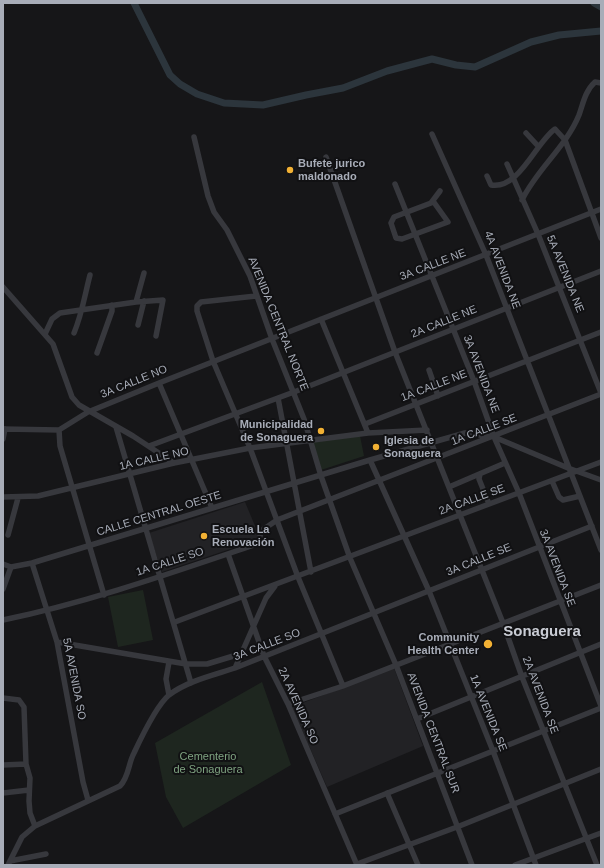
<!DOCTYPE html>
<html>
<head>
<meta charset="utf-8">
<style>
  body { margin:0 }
  #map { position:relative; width:604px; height:868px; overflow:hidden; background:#161618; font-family:Helvetica,sans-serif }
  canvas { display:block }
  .frame { position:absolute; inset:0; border:4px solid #a8adb8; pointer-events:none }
</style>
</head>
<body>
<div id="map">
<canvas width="604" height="868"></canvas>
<div class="frame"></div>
</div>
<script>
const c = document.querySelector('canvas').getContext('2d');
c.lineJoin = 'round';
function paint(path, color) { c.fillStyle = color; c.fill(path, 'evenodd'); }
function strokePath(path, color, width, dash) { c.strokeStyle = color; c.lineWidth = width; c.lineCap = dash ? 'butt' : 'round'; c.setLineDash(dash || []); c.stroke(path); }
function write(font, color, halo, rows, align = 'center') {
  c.font = font + ' Helvetica,sans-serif'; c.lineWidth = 4; c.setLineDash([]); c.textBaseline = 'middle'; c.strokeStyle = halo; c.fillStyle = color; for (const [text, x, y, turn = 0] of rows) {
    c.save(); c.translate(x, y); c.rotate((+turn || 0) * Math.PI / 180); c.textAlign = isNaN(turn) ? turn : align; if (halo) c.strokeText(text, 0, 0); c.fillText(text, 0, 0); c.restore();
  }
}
const built = new Path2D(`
  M245,502l13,31 -1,5 -6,4 -89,30 -13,-39z
  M394,668l29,78 -96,41 -35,-80z`);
const green = new Path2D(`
  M360,436l4,20 -43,14 -8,-28z
  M143,590l10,50 -35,7 -10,-50z
  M262,682l29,83 -108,63 -17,-31 -11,-54z`);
const river = new Path2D(`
  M134,3l36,72 10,9 17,10 27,9 39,2 43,-10 37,-7 44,-17 45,-12 24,6 19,2 56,-25 28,-7 42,-4
  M594,3l7,4`);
const minor = new Path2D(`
  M526,133l12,13
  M432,134l54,121 115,295
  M194,137l14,59 6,16 13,18 23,46 22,63 32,80 17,57 29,82 46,107 76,200
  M326,157l69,195 108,271 19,54 75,188
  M507,164l31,70 63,159
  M487,176l4,9c28,5 45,-43 64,-56l10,11 36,98
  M395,184l79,197 20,56 25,56 82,213
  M522,200c15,-31 44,-53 57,-85 4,-11 6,-24 16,-33l6,1
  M433,201l15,21 -46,17 -6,-1 -5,-15 3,-6 37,-14 9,-12
  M3,287l50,57 19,53 7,8 54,31 41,27
  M256,296l-55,6 -4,4v5l16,50 37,87 48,129 45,109
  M136,302l8,-29
  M321,319l47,114
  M138,325l6,-24
  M74,333c8,-19 11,-39 16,-58
  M45,334l7,-15 8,-6 76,-11 27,-2 -7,36
  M97,353l15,-42v-6
  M429,370l9,26
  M159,383l53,125
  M278,398l33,174
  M365,424l236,-92
  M116,427l75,256
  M3,429l56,1 29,-18 71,-29 442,-174
  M59,430l1,16 44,149
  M3,439l2,-10
  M149,446l145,-54 307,-121
  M370,460l59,131 64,160 43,114
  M480,474l-1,5 10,25
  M552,481l7,16 4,3 17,-4
  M449,487l56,-24
  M3,497l35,-1 136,-33 76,-15 118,-15 59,-3
  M8,535l10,-37
  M228,554l36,102 24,48 69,161
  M32,563l25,79 26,140 5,18
  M3,564l8,3 21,-4 338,-103 95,-27 29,4 74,31 33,12
  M3,589l8,-22
  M3,620c86,-18 168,-47 251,-75l5,-4 2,-10 16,-11 324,-126
  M175,622l426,-160
  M57,642l129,22h21l33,-10
  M169,662l-3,17 3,16
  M235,668l31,-70 9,-12
  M3,698l16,2 5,7 2,57 4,14 -1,23 1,12 5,13
  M288,704l55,-18 258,-101
  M417,719l184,-75
  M3,765l23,-1
  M3,793l26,-3
  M387,793l31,72
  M335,814l266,-106
  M10,861l36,-7
  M357,864l100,-37 144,-58
  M8,865l14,-28 13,-11 85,-40c9,-9 8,-22 14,-33 7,-15 23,-48 35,-58 18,-14 45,-20 66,-27l357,-142
  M515,865l86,-32`);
const markers = [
  [290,170,4,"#f2b134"],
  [321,431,4,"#f2b134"],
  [376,447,4,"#f2b134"],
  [204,536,4,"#f2b134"],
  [488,644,5,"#f2b134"]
];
const poiNames = [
  ["Bufete jurico",298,164],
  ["maldonado",298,177],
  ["Municipalidad",313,425,"right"],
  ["de Sonaguera",313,438,"right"],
  ["Iglesia de",384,441],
  ["Sonaguera",384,454],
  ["Escuela La",212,530],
  ["Renovación",212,543],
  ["Community",479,638,"right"],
  ["Health Center",479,651,"right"]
];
const streetNames = [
  ["3A CALLE NE",433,265,-21],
  ["4A AVENIDA NE",502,270,69],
  ["5A AVENIDA NE",565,274,68],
  ["2A CALLE NE",444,322,-22],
  ["AVENIDA CENTRAL NORTE",278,324,68],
  ["3A AVENIDA NE",481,374,69],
  ["3A CALLE NO",134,382,-22],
  ["1A CALLE NE",434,386,-21],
  ["1A CALLE SE",484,430,-21],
  ["1A CALLE NO",154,459,-13],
  ["2A CALLE SE",472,500,-20],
  ["CALLE CENTRAL OESTE",159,514,-17],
  ["3A CALLE SE",479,560,-22],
  ["1A CALLE SO",170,562,-18],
  ["3A AVENIDA SE",557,568,69],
  ["3A CALLE SO",267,645,-21],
  ["5A AVENIDA SO",74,679,79],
  ["2A AVENIDA SE",540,695,69],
  ["2A AVENIDA SO",298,706,66],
  ["1A AVENIDA SE",488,713,68],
  ["AVENIDA CENTRAL SUR",433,733,69]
];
const parkNames = [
  ["Cementerio",208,757],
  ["de Sonaguera",208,770]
];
const districtNames = [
  ["Sonaguera",542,632]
];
paint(built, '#222225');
paint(green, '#1e261f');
strokePath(river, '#2c353c', 7);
strokePath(minor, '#37383d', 5.5);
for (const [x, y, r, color] of markers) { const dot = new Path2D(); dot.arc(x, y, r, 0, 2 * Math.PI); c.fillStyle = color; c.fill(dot); strokePath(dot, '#111113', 1.5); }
write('bold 11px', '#a8adb8', '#111113', poiNames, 'left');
write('11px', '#a8adb8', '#111113', streetNames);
write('11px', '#7fa381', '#111113', parkNames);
write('bold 15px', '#c9ccd4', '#111113', districtNames);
</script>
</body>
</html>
